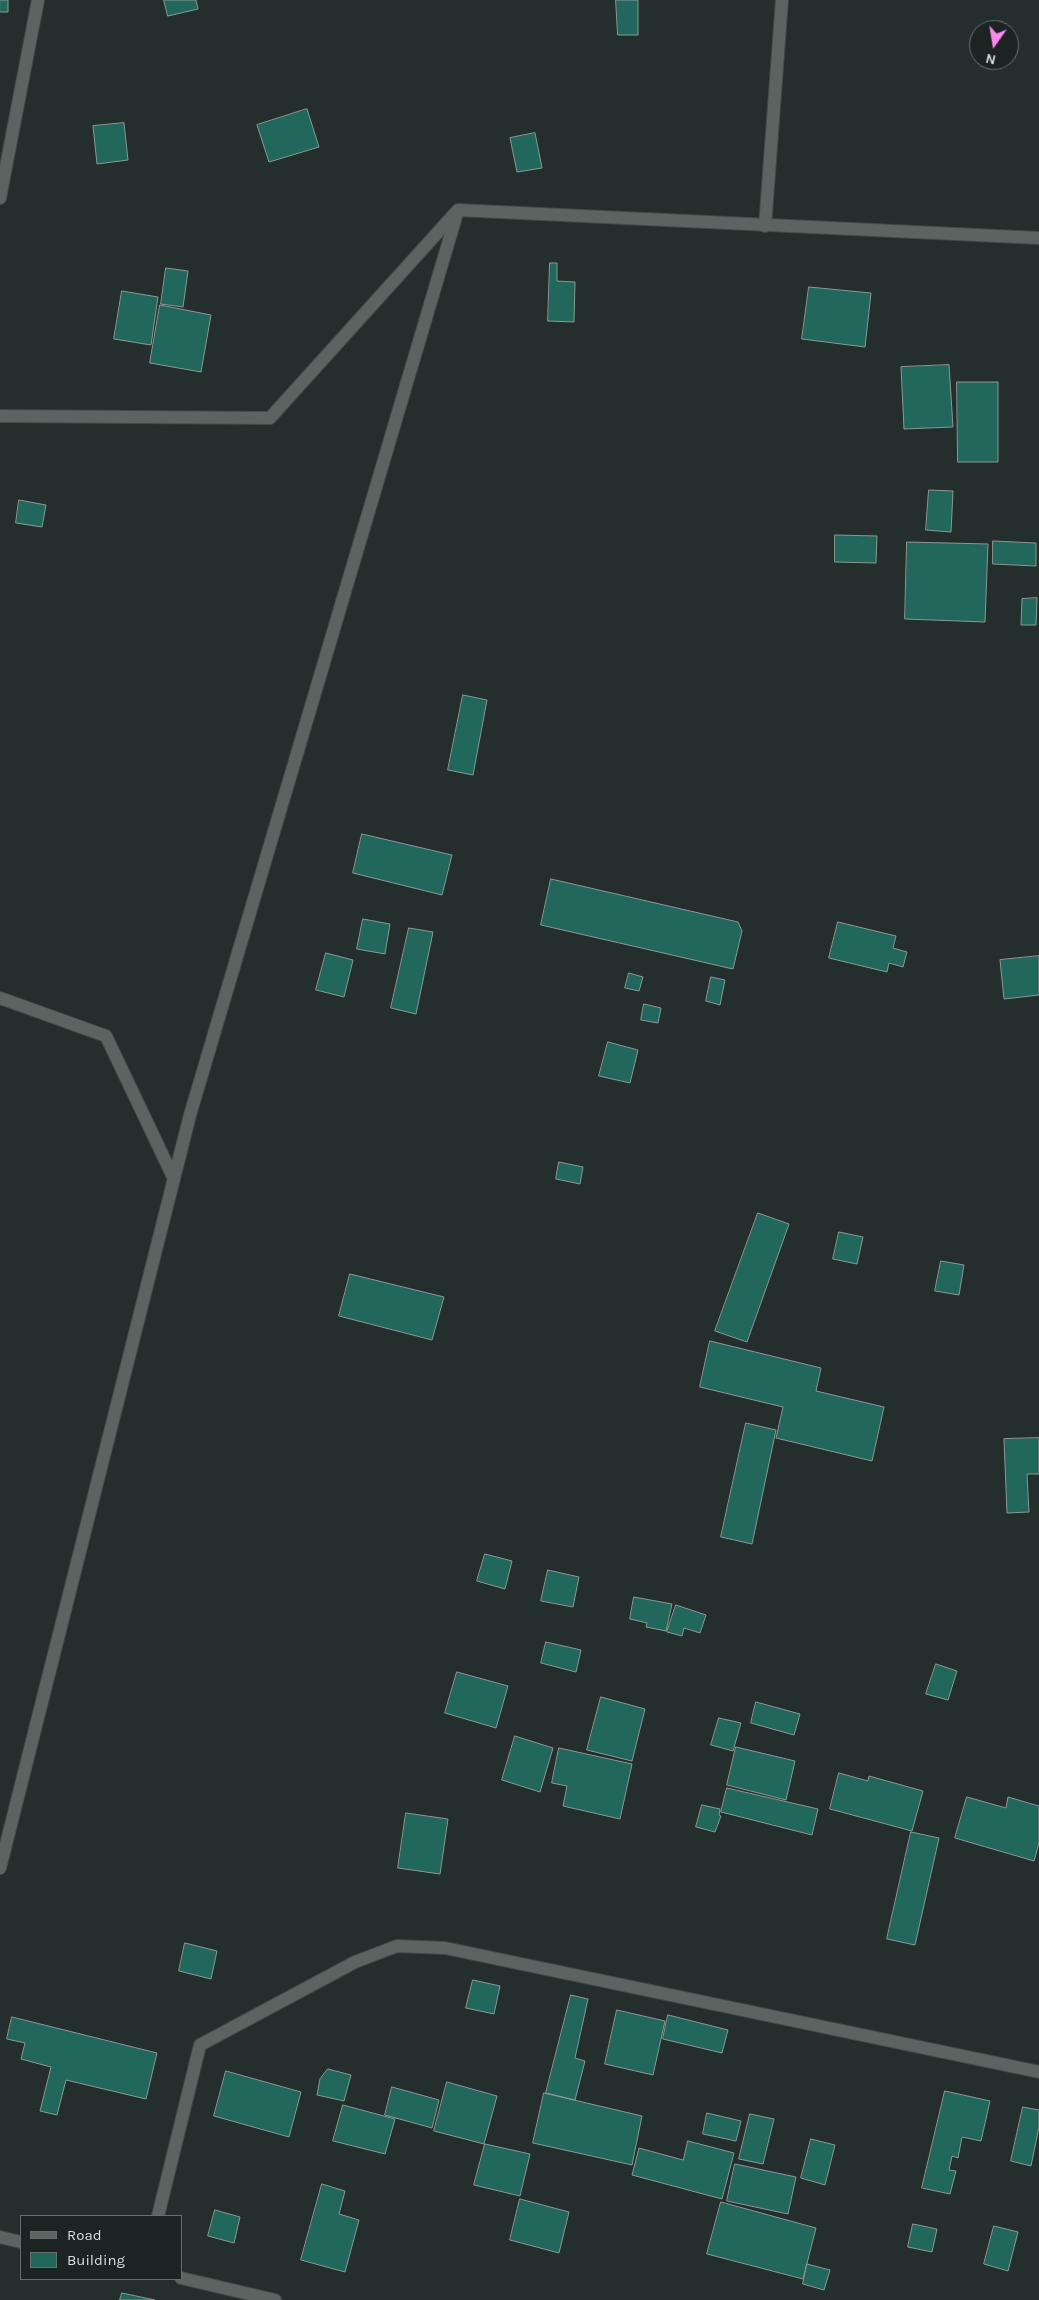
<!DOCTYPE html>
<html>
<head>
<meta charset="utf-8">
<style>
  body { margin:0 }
  #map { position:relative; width:1039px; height:2300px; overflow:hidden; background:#242e2c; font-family:Karla,sans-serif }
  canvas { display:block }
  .legend { position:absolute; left:20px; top:2215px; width:162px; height:65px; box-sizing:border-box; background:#1b2422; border:1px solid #676f6d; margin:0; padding:6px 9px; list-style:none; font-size:15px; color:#d9dfdd }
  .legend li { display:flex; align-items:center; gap:10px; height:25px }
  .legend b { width:25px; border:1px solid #676f6d }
  .north { position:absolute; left:969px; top:20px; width:50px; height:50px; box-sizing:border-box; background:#1b2422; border:1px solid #676f6d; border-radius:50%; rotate:193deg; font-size:14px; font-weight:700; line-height:20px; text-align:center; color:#d9dfdd }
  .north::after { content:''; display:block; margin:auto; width:18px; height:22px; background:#f788ec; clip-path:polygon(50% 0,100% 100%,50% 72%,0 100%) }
</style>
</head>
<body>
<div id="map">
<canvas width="1039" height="2300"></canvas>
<ul class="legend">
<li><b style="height:6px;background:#5a6562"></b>Road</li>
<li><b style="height:14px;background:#21675c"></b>Building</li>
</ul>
<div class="north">N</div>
</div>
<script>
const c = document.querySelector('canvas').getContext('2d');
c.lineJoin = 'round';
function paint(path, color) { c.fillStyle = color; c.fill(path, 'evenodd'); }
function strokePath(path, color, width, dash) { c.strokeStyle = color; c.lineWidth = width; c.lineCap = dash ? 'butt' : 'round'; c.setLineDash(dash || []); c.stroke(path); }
const building = new Path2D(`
  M0,0h8v12h-8z
  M164,0h32l2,9 -30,7z
  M616,0h22v35h-20z
  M307,109l12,38 -50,15 -12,-37z
  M124,123l4,37 -31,4 -4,-38z
  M535,133l7,35 -25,4 -7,-34z
  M550,263h7v18l18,1 -1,40 -26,-1z
  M166,268l22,3 -5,36 -22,-3z
  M809,287l62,6 -6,54 -63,-8z
  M122,291l36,6 -7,48 -37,-6z
  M160,305l51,10 -10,57 -51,-9z
  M949,365l4,62 -49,2 -3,-62z
  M957,382h41v80h-40z
  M929,490l24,1 -2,41 -25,-2z
  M19,500l27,5 -4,22 -26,-4z
  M835,535l42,1 -1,27 -41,-1z
  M993,541l43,2v23l-43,-2z
  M907,542l81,2 -3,78 -80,-3z
  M1037,598l-1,27h-15l1,-26z
  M463,695l24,5 -14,75 -25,-5z
  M362,834l90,21 -10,40 -89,-22z
  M551,879l187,43 4,9 -9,38 -192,-44z
  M363,919l27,5 -5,30 -28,-5z
  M838,922l58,14 -3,12 14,4 -4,15 -14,-4 -2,9 -58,-14z
  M409,928l24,4 -17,82 -25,-6z
  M326,953l27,7 -9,37 -28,-7z
  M1039,956v39l-35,4 -4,-39z
  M629,973l14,4 -4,14 -14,-3z
  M711,977l14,3 -5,25 -14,-4z
  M644,1004l17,4 -3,15 -17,-3z
  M608,1042l30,8 -8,33 -31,-7z
  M559,1162l24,5 -3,17 -24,-5z
  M758,1213l31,11 -42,118 -32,-11z
  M839,1232l24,5 -6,27 -24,-5z
  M941,1261l23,4 -5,30 -24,-4z
  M350,1274l94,23 -12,43 -93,-24z
  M710,1341l111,27 -5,23 68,16 -12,54 -96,-23 7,-31 -83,-20z
  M746,1423l30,7 -24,114 -31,-7z
  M1039,1438v36h-12l2,38 -22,1 -3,-74z
  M485,1554l27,7 -7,28 -28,-8z
  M548,1570l31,7 -6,30 -32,-6z
  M634,1597l38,7 -6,27 -20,-4 1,-4 -17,-4z
  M676,1605l30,10 -6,18 -16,-5 -2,8 -15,-4z
  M546,1642l35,8 -5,22 -35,-9z
  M936,1664l21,7 -9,29 -22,-6z
  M457,1672l51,14 -12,42 -51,-15z
  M601,1697l44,12 -13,52 -45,-11z
  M756,1702l44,12 -6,21 -43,-12z
  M719,1718l22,5 -8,28 -22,-6z
  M515,1736l38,12 -13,44 -38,-12z
  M736,1747l59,14 -9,39 -59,-15z
  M559,1748l73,16 -12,55 -57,-13 4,-20 -15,-3z
  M839,1773l29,8 1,-5 54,15 -11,40 -82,-22z
  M727,1788l91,21 -6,26 -91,-23z
  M967,1797l39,11 2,-11 31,9v37l-5,18 -79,-23z
  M702,1805l18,4 -1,6 2,1 -6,16 -19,-5z
  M406,1813l42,6 -8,55 -42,-6z
  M911,1832l28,6 -24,107 -28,-6z
  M185,1943l32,8 -6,28 -32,-8z
  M473,1980l27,6 -6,28 -28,-6z
  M571,1995l17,4 -13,59 10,3 -10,39 -29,-7z
  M617,2010l48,11 -12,54 -48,-11z
  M668,2015l60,15 -6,23 -59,-14z
  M12,2017l145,36 -11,46 -80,-19 -9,35 -17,-4 11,-44 -30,-8 4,-16 -18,-4z
  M328,2069l23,6 -7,26 -27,-6 3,-16z
  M226,2071l75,21 -12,45 -75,-21z
  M447,2082l50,14 -13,48 -50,-13z
  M392,2087l47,13 -7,28 -47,-13z
  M945,2091l45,10 -9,40 -19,-4 -4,21 -6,-2 -3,14 7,1 -6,23 -28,-6z
  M544,2093l98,23 -10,49 -99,-22z
  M343,2105l52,14 -10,35 -52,-13z
  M1023,2107l16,3v17l-8,39 -20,-5z
  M707,2113l34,8 -5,20 -33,-7z
  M750,2114l24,5 -11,45 -24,-5z
  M811,2139l24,6 -10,40 -24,-7z
  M688,2141l46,12 -12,46 -90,-24 7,-27 44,12z
  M485,2144l45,10 -10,42 -46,-11z
  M735,2164l61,13 -8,37 -61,-13z
  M322,2184l23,7 -6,23 20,6 -14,52 -44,-12z
  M520,2199l49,13 -10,41 -49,-13z
  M721,2202l95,26 -13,51 -96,-25z
  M215,2210l25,7 -6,26 -26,-7z
  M913,2224l24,5 -5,23 -24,-5z
  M994,2226l24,6 -10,39 -24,-7z
  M807,2264l23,6 -6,20 -21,-6z
  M122,2293l33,7h-35z`);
const minor = new Path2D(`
  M0,198l38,-198
  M765,226l17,-226
  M0,416l270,2 188,-208 581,28
  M0,998l106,38 68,143
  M0,1868l190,-753 268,-905
  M158,2216l42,-171 155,-83 42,-16 48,2 594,124
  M0,2237l21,5
  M181,2278l94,22`);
paint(building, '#21675c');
strokePath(building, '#8d9896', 1);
strokePath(minor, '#424a48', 14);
strokePath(minor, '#5a6562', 12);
</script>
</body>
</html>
